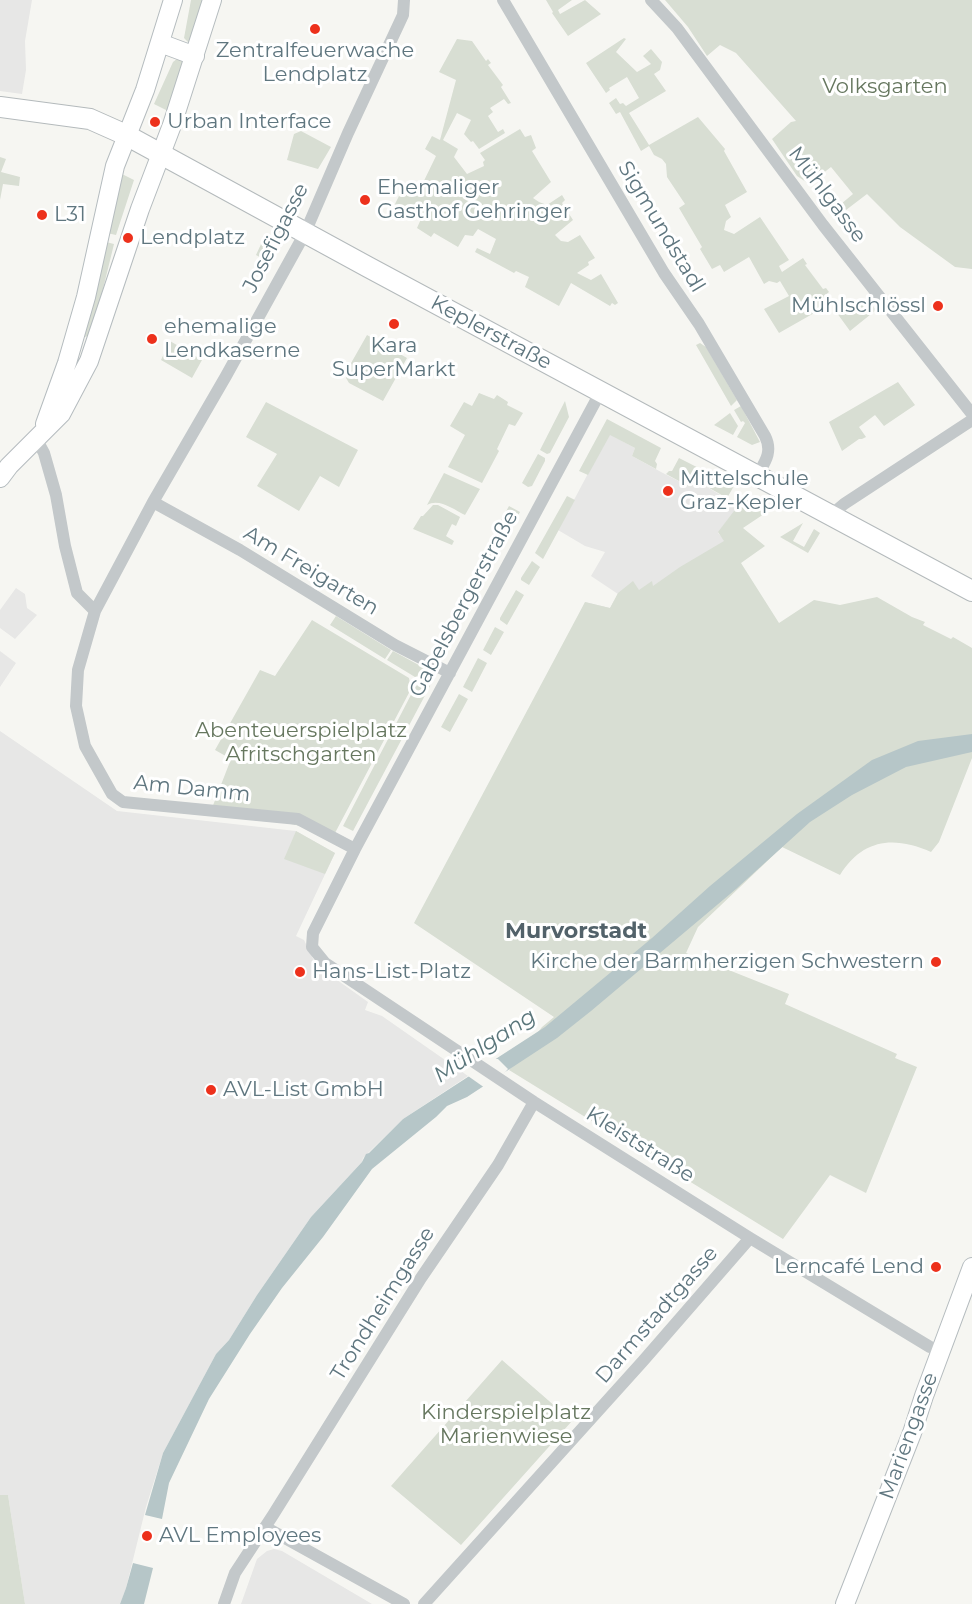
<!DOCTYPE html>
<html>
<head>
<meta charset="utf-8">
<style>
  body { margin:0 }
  canvas { display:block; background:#f6f6f2 }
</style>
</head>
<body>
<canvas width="972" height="1604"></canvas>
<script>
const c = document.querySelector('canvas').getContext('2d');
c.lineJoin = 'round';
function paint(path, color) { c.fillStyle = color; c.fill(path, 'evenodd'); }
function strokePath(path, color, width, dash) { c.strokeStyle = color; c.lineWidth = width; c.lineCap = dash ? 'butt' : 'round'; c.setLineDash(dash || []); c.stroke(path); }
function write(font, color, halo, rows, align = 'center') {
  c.font = font + ' Montserrat,sans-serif'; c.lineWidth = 6; c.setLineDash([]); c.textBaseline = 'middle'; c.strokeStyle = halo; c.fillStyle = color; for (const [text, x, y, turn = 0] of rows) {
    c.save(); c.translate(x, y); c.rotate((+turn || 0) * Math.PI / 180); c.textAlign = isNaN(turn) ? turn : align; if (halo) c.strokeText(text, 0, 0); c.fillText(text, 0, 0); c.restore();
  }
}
const built = new Path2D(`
  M0,0h32l-7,41 1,29 -4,24 -22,-3z
  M609,434l26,14 -3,8 29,16 29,15 5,-7 44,26 -21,27 7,7 -68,162 -72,-100 25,6 8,-14 -27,-18 14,-24 -20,-6 -27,-16z
  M16,588l9,6 2,14 10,7 -22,24 -15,-11v-18z
  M0,651l16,12 -16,24z
  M0,731l117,80 179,20 39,22 -39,83 8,4 12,25 52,37 -3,8 17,6 86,60 -65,43 -40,39 -1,4 -51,55 -54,78 -28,45 -13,14 -53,99 -17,54 -20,81 -6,16h-95l-17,-109h-8z
  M274,1549l8,2 90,53h-131l16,-45 10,-8z`);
const green = new Path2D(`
  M191,0h15l-13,42 -4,1 -5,-5z
  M546,0h26l-14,10 2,4 25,-14 16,14 -33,22 -16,-23 1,-1z
  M665,0h307v269l-17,-2 -55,-40 -33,-33 -21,16 -5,-6 12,-10 -22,-27 -22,17 -12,-8 -25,-37 19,-17 5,-1 -60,-68 -16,-8 -13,11 -19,-29z
  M624,38l2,1 -10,13 21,20 14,-8 -8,-8 8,-7 11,13 -2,8 -6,4 12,17 -37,22 20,32 49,-28 27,32 -1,2 23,41 -22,13 6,12 -5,4 -2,9 10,4 26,-17 29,43 -10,6 3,6 21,-14 4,6 -2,1 18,24 3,-1 3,4 -5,4 6,8 -51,29 -15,-24 25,-13 -9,-15 -3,2 -8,-2 -5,3 -15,-27 -25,15 -4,-7 -8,4 -12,-20 2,-2 -23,-39 6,-4 -18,-27 -1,-13 -4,-5 -8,-4 -5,-9 -8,5 -21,-39 -4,2 -7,-11 7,-5 4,6 3,-1 3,3 13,-8 -12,-21 -18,11 1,2 -4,3 -20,-30z
  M457,39l15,2 14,20 2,-2 3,4 -3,2 15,20 -2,2 10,16 -3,1 -4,-5 -14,9 3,4 -5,4 10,16 5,-3 2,4 -26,16 -6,-8 -2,1 -7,-8 7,-14 -14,-7 -14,27 15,9 -4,8 13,17 17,-8 -1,-4 2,-2 -5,-7 40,-24 5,8 6,-2 5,13 -4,3 19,31 -18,16 6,4 8,3 15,-10 3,5 -3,3 11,17 -18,15 6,6 7,1 12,-7 15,23 -7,4 1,3 -12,8 14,7 10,-6 17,29 -3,2 -3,-2 -2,3 -39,-23 -12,23 -34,-19 4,-10 -13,-6 -2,2 -39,-21 2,-4 13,6 6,-15 -18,-10 -5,7 -8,-1 -7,12 -24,-14 -3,4 -14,-9 4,-9 -12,-6 -5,8 -14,-7 16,-32 14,7 16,-33 -11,-7 7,-13 8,4 16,-60 -17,-8z
  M178,58l5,2 2,3 -17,48 -14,-7 19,-42z
  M301,131l30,16 -13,22 -31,-9 7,-26z
  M0,157l6,2 -5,13 19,5 -1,9 -16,-2 -3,16z
  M122,174l12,6 -18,55 -9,-2z
  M106,242l8,2 -22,90 -7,3 -2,-2z
  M262,242l14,7 -7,13 -13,-7z
  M867,298l9,12 -26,21 -16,-22 9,-8 8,10z
  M367,335l40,23 -24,43 -34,-18 -3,-5v-6z
  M170,341l32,19 -10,18 -31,-18z
  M700,343l6,4 31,53 -6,6 -35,-61z
  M898,382l17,23 -31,21 -9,-11 -16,12 7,10 -4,2h-3l-17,12 -13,-29z
  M479,393l15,6 3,-4 11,7 -1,3 16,8 -8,13 -6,-2 -12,25 2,2 -17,32 -34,-16 17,-32 -15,-9 14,-24 8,4z
  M565,401l4,16 -19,36 -3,1 -7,-4z
  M266,402l92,48 -19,37 -19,-11 -21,35 -42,-25 20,-32 -31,-17z
  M741,406l19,36 -8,3 -15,-8 8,-14 -2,-2 -2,1 -7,-12z
  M730,413l8,13 -5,9 -19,-10z
  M607,419l54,29 -6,13 2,3 -1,5 -24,-13 3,-8 -25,-13 -22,40 -9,-4z
  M538,454l7,4v3l-13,25 -4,1 -6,-4z
  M679,458l55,28 -7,12 -32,-18 -5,7 -24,-13 3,-3h3z
  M444,473l36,16 -15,26c-12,-6 -26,-17 -38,-10z
  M747,494l26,14 -30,20 22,18 -24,17 38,60 35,-23 26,5 37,-8 35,20 13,5 -2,3 28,14 2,-2 19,11v110l-33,84 -8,10c-36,-16 -68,-14 -91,23l-58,-28 -84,80 -12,26 103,41 -4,10 112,50 -2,4 22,9 -51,126 -36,-18 -47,64 -274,-169 33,-43 12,-10 -140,-94 171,-321 25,6 8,-15 15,-12 6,9 13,-9 1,5 27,-19 44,-26 -6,-9z
  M567,496l8,4 -32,59 -8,-6z
  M433,505h5l22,12 -4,9 -4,-2 -6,12 8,5 -2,4 -39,-16 8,-13h2z
  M509,506l11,6 -14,24 -10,-6z
  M803,523l-10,18 11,6 10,-18 6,4 -12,20 -28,-16z
  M491,541l9,5 -10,20 -10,-6z
  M532,561l8,6 -11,18 -8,-5v-2z
  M516,590l8,5 -17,30 -7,-5v-2z
  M336,616l55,34 -6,9 -55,-34z
  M312,620l97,58 2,11 -76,144 -123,-25 19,-49 -16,-9 45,-80 15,6z
  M495,627l9,5 -13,23 -8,-5z
  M393,651l35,19 -5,5 -8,2 -28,-17z
  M478,658l9,5 -15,29 -9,-5z
  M421,682l9,4 -77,145 -10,-5 72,-139z
  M459,694l9,5 -18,33 -9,-5z
  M296,831l39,22 -10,21 -41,-15z
  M502,1360l70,61 -111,124 -70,-59z
  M0,1495h8l17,109h-25z`);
const water = new Path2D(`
  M972,734v18l-66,15 -54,28 -42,27 -74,67 -145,122 -34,27 -90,59 -20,9 -11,11 -64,52 -49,68 -41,51 -32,46 -41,65 -40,84 -7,36 -17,-4 18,-62 53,-99 13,-14 28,-45 54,-78 51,-55 4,-8 3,-1 34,-34 142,-92 107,-89 58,-52 87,-72 75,-54 46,-19z
  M133,1563l20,5 -9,36h-24l6,-16z`);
const pier = new Path2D(`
  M491,1059h7l10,10 -7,8 -16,11 -17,-12 1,-2z`);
const street = new Path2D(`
  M503,0l161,273 35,51 66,112c8,16 0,26 -8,40
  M651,0l26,28 146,197 149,189
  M601,391l-246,458 -42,84 -1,14 13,16 209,139 216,136 180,109 10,3
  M36,438l8,15 12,42 9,51 12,47 18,18
  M153,502l87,48 155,95 55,28
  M831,515l13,-11 128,-84
  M355,849l-57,-30 -175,-17 -11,-8 -27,-48 -9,-40 2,-36 17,-59 58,-109 73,-126 79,-143 43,-100 55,-118 1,-15
  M265,1527l139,77
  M224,1604l11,-31 38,-58 148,-237 77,-113 36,-63
  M424,1604l219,-243 107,-123`);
const secondary = new Path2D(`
  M160,43l35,13
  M45,424l22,-61 19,-66 29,-131 30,-76 28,-90
  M0,478l9,-12 52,-52 28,-53 51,-152 32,-84 40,-125
  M845,1604l67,-171 12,-37 48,-129`);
const primary = new Path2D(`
  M0,107l90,12 36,16 242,132 604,324`);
const markers = [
  [315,29,6,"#ed311c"],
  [155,122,6,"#ed311c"],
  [365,200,6,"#ed311c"],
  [42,215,6,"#ed311c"],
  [128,238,6,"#ed311c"],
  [938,306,6,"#ed311c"],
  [394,324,6,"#ed311c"],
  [152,339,6,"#ed311c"],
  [668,491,6,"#ed311c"],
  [936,962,6,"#ed311c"],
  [300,972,6,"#ed311c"],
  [211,1090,6,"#ed311c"],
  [936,1267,6,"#ed311c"],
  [147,1536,6,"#ed311c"]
];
const poiNames = [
  ["Zentralfeuerwache",315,51,"center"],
  ["Lendplatz",315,75,"center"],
  ["Urban Interface",167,122],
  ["Ehemaliger",377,188],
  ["Gasthof Gehringer",377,212],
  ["L31",54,215],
  ["Lendplatz",140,238],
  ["Mühlschlössl",926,306,"right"],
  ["ehemalige",164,327],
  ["Lendkaserne",164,351],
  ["Kara",394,346,"center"],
  ["SuperMarkt",394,370,"center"],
  ["Mittelschule",680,479],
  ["Graz-Kepler",680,503],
  ["Kirche der Barmherzigen Schwestern",924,962,"right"],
  ["Hans-List-Platz",312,972],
  ["AVL-List GmbH",223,1090],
  ["Lerncafé Lend",924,1267,"right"],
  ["AVL Employees",159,1536]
];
const parkNames = [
  ["Volksgarten",885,87],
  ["Abenteuerspielplatz",301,731],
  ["Afritschgarten",301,755],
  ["Kinderspielplatz",506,1413],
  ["Marienwiese",506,1437]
];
const streetNames = [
  ["Mühlgasse",827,195,53],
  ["Sigmundstadl",661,227,59],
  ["Josefigasse",276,238,-63],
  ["Keplerstraße",491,333,28],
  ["Am Freigarten",311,571,31],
  ["Gabelsbergerstraße",464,604,-62],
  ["Am Damm",192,789,6],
  ["Kleiststraße",640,1145,32],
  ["Trondheimgasse",383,1304,-58],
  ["Darmstadtgasse",657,1315,-49],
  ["Mariengasse",909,1436,-70]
];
const neighbourhoodNames = [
  ["Murvorstadt",576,932]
];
const waterNames = [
  ["Mühlgang",485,1046,-33]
];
paint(built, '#e7e7e6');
paint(green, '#d8ded3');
paint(water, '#b6c6c8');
paint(pier, '#f6f6f2');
strokePath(secondary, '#b5bcbf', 20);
strokePath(primary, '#b4babc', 22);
strokePath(street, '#c3c8ca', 12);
strokePath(secondary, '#fff', 18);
strokePath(primary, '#fff', 20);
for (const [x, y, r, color] of markers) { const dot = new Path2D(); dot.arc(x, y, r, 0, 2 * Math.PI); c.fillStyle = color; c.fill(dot); strokePath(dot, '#fff', 2); }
write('21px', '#5f767f', '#fff', poiNames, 'left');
write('21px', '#66775f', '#fff', parkNames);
write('21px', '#5f767f', '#fff', streetNames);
write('bold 22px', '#52626a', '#fff', neighbourhoodNames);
write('italic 22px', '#5a767b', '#fff', waterNames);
</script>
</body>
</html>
